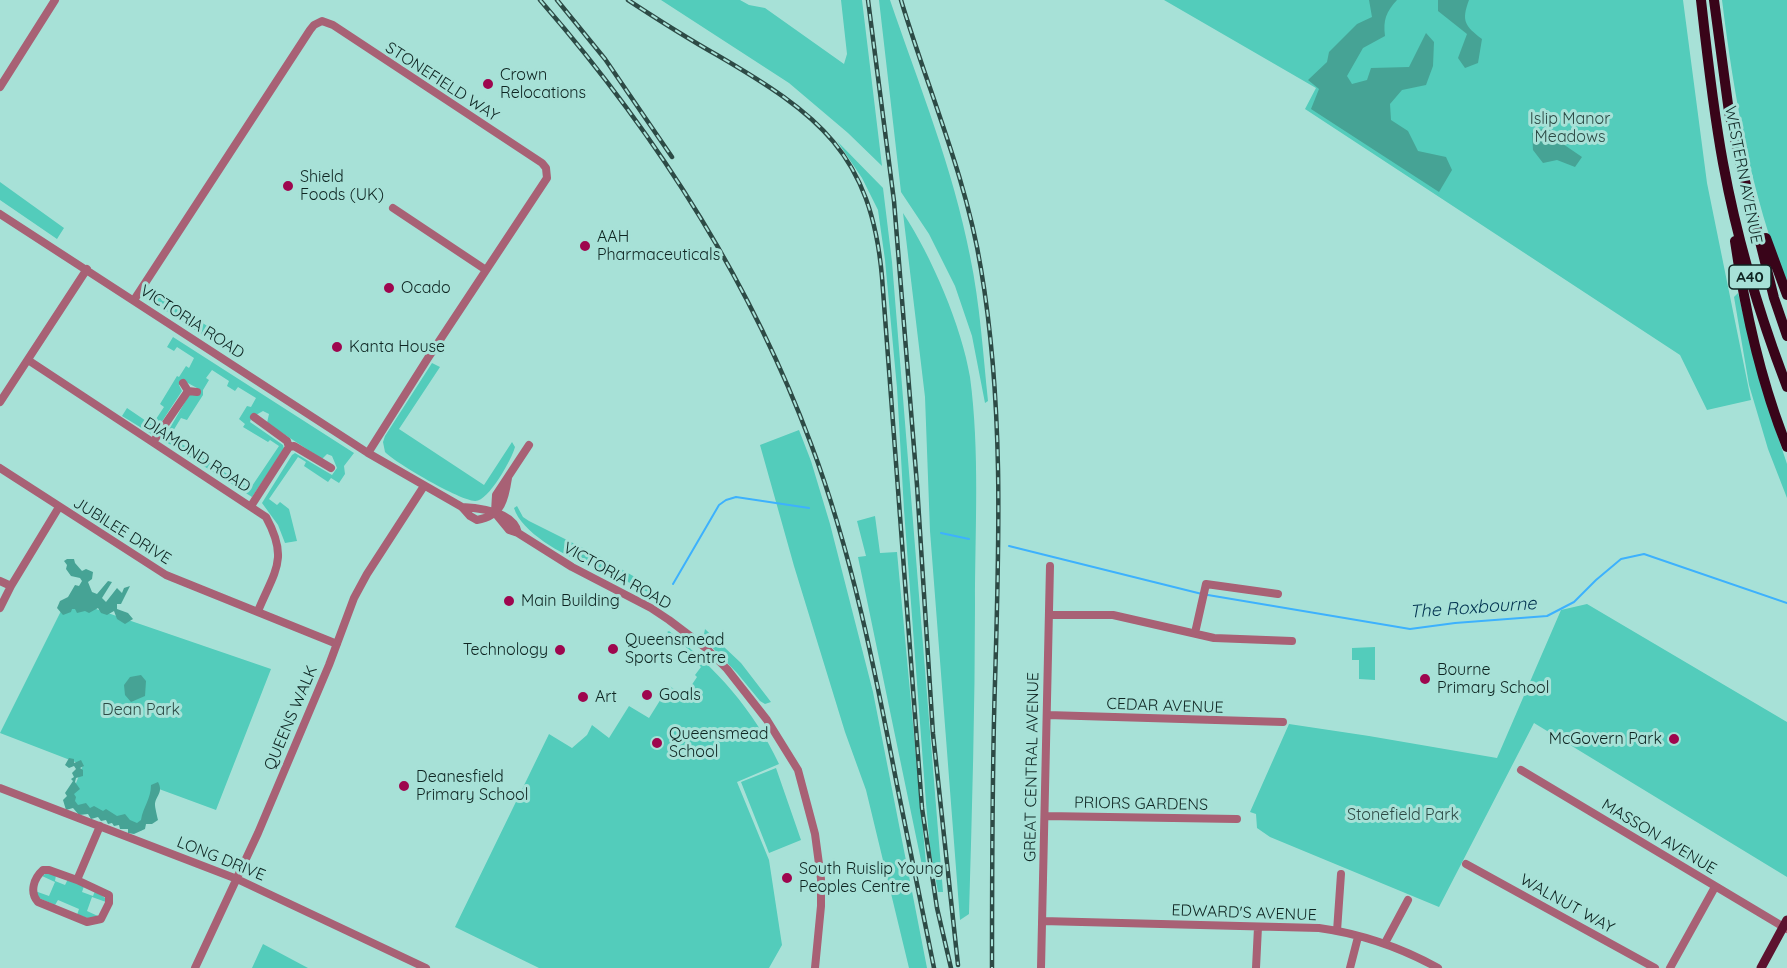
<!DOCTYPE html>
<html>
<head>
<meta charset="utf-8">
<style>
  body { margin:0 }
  canvas { display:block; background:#a7e1d7 }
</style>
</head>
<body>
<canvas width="1787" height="968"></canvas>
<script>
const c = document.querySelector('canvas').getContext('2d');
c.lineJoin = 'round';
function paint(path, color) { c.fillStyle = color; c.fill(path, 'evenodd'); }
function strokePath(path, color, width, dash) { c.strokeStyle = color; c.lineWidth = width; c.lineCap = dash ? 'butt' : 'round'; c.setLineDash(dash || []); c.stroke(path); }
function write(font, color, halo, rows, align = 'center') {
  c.font = font + ' Quicksand,sans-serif'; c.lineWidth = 6; c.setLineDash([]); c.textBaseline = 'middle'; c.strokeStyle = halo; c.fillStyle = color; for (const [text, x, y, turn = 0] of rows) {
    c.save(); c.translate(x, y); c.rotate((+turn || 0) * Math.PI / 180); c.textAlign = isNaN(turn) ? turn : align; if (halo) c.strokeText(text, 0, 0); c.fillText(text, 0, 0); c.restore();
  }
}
const green = new Path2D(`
  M661,0h79l9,5 16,3 79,56 3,-10 -6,-54h21l20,166 -34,-33 -59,-50z
  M879,0h11c29,85 63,168 80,256 10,48 13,97 18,145l-3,2 -13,-67 -17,-50 -26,-52 -28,-42z
  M1164,0h519l24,183 44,217 -44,10 -27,-55 -375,-246 11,-21z
  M1722,0h65v285c-36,-90 -53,-189 -65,-285z
  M837,141l46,47 9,74 51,630h-5l-8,-44 -4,-45 -22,-293 -7,-122 -12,-128 -7,-50 -16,-32z
  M0,182l64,46 -7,11 -57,-39z
  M903,213c28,42 59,114 67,164 10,75 5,152 5,228 0,103 -3,206 -6,309l-9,6 -30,-389 -5,-134z
  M151,290l61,39 -6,8 -60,-39z
  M1738,293l22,89 27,82v34l-19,-49 -19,-64 -15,-88z
  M173,337l181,116 -10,13 1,8 -6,9 -8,-5 -3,4 -24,-16 2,-4 -8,-5 -29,42 8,6 3,-3 9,7 8,32 -12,2 -7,-18 -16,-22 30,-48 3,-2 37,22 5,-7 -5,-12 -5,-2 -5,5 -55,-36 2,-9 -6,-3 -7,4 -3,-2 -3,9 33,23 1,4 -32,48 -89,-57 26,-45h7l1,-7 -11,-6 -7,3 3,6 -29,44 -31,-19 5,-8 25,17 12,-18 -4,-3 17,-28 2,1 7,-11 3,2 5,-10 -17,-11 -3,4 -7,-4zM212,370l17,11 -2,5 8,5 3,-4 18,11 -5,9 -4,-1 -8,13 6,5 -2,3 25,15 2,-2 9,6 -29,43 -80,-53 11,-18 6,2 16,-25v-5l6,-10 -3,-2z
  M432,363l8,4 -41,62 85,56 28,-43 3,5c-3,12 -27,55 -40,54 -16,-1 -78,-37 -90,-49l-2,-10 2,-6z
  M799,430l12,31 19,63 43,168 54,276h-18l-43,-178 -21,-58 -51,-166 -34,-121z
  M517,506l6,11 6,4 68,34 55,32 -3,5c-15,-3 -23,-13 -36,-20 -9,-4 -19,-5 -27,-8 -23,-9 -65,-32 -72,-56z
  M875,516l5,37 17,-1 30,322 -3,1 -66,-318 8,-1 -9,-35z
  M67,599l204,70 -55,141 -57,-21 -18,42 -73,-27 15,-39 -83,-32z
  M1587,604l200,118v155l-253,-154 -95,184 -169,-70 -13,-9 -1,-14 -6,-2 39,-88 80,12 128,22 64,-148z
  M705,629l36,34 30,39 -6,2 -5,-3 -23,-28 -32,-33 -1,-6z
  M669,631c46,36 85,79 110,133l-42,18 32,78 13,85 -13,23h-230l-84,-41 94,-193 23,14 15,-13 5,-10 17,13 20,-32 20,12 20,-32 16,9 12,-18 -2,-2 6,-8 -2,-2 3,-5 -35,-28z
  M1375,647v33l-16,-1v-19h-7v-12z
  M776,768l25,72 -32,13 -28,-71z
  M47,873l9,2 -1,6 10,4 3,-6 16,7 -2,6 11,4 2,-5 10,7 1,4 -14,-5 -5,14 13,6 -12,1 -11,-3 2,-6 -21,-9 -3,5 -16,-7 -4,-7 14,5 6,-14 -13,-6z
  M263,944l45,24h-56z`);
const forest = new Path2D(`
  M1369,0h28c-11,12 -14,20 -12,36l-22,12 -16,28 5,8 15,-4 4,-12 38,-1 17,-34 8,9 -1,24 -7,19 -24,5 -12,14 1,16 17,11 10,20 28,6 6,13 -13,22 -128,-83 8,-20 -11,-9 19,-18 2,-10 28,-28 15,-7z
  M1438,0h31c-8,21 -4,26 13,39l-4,24 -13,5 -7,-10 9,-24 -29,-23z
  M1548,127l15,17 19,13 -7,10 -18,-7 -14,3 -10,-13 -1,-17z
  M67,559h7l1,4 7,8 4,-2 7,3 -1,7 -4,3 4,10 5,2 11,-13 4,1 -10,16 4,4 11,-14 5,5 2,-5 6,-2 -9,18h-4v5l11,4 5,6 -8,5 -8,-5 -3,-8 -7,4 -6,-2 -3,-5 -9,5 -4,-2 -8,2 -2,-4h-3l-1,3 -8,3 -6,-7 3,-7 8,-4 7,-12 4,1 3,-5 -2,-3 -9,-2 -5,-7 1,-4 -3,-4z
  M141,675l5,6 -1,15 -14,6 -6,-7 -1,-10 6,-8z
  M69,758l5,1v4l7,-3 3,6 -4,2 3,2v6l-7,2 -1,4 5,7 -6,5 2,3 -1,4 3,4 8,-2 4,5 4,-2 9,5 3,-2 11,7 8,-2 5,6 7,3 4,-3c2,-13 10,-21 10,-35l7,-3c6,11 -3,14 -3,23 0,2 2,11 3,15l-6,4h-6l-1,5 -11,5 -6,-1v-4h-8l-1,-4 -5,1 -2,-3 -4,1 -2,-4 -5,1 -3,-4 -7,2 -3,-5 -9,1 -6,-7 -7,2 -3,-10 4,-4 -2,-3 8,-12 -2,-2 3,-2 -2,-4 4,-4 -2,-3 -5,2 -4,-3z`);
const stream = new Path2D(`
  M941,533l28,6
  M1009,546l193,48 208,35 45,-6 92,-7 27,-14 22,-22 25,-21 23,-5 143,49
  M673,584l46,-79 7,-5 10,-3 73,11`);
const minor = new Path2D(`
  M0,87l55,-87
  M393,208l93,62
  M0,214l368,239 94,54 8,9 7,4c25,-4 28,-22 31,-42
  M134,300l176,-270 4,-5 8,-4 11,4 209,138 4,5 1,10 -119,180 -60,95
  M28,360l238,157c23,42 9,53 -8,94
  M183,383l5,8 9,1
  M0,402l87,-133
  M254,417l33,24 2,6 5,-1 37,22
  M153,442l35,-51
  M0,468l166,107 171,69
  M251,506l38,-59
  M462,507c18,1 52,5 56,26
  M495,512l1,-17 33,-50
  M495,513l14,17 9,3 54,34 79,41 18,12 37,28 21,21 40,51 31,50 17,64 6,45v27l-6,62
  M0,581l11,5
  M0,608l11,-22 48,-79
  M1049,615h64l101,23 78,3
  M1195,633l11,-49 72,10
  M1047,715l236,7
  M1521,770l266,159
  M0,788l237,91 189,89
  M1045,816l192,3
  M1466,864l189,104
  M77,880l32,15v8l-8,16 -14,3 -49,-20c-9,-10 -4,-24 5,-32h6l28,10 23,-54
  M1042,921l277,7c44,6 81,19 119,40
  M1337,931l4,-57
  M1385,943l23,-43
  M195,968l63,-135 71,-168 25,-67 13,-24 57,-88
  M1041,968l9,-402
  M1256,968l2,-41
  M1350,968l8,-31
  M1670,968l45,-81`);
const major = new Path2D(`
  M1761,968l26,-48`);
const highway = new Path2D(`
  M1701,0c6,54 12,109 22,163 14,76 36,151 64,224
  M1714,0l15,112 9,41 36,145 13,38
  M1766,238l21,57
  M1735,241c10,70 26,141 52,206`);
const rail = new Path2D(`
  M540,0c114,131 210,280 271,444 41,109 64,226 86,341 12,61 25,122 37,183
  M557,0l48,59 67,98
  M628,0c29,19 59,38 89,55 101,59 154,98 165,222l40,531 15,100 14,60
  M868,0l26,201 23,284 16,249 25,231
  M901,0c27,90 65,176 80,269 23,136 18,276 14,413 -3,95 -3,191 -3,286`);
const markers = [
  [488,84,6,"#9e064e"],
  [288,186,6,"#9e064e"],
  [585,246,6,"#9e064e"],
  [389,288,6,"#9e064e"],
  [337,347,6,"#9e064e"],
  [509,601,6,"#9e064e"],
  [613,649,6,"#9e064e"],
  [560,650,6,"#9e064e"],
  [1425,679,6,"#9e064e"],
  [647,695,6,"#9e064e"],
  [583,697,6,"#9e064e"],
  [1674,739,6,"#9e064e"],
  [657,743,6,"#9e064e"],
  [404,786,6,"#9e064e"],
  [787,878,6,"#9e064e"]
];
const shields = [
  [1750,277,42]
];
const shieldNames = [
  ["A40",1750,277]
];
const poiNames = [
  ["Crown",500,75],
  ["Relocations",500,93],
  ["Shield",300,177],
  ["Foods (UK)",300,195],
  ["AAH",597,237],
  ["Pharmaceuticals",597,255],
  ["Ocado",401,288],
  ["Kanta House",349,347],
  ["Main Building",521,601],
  ["Queensmead",625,640],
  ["Sports Centre",625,658],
  ["Technology",548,650,"right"],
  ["Bourne",1437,670],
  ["Primary School",1437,688],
  ["Goals",659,695],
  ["Art",595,697],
  ["Queensmead",669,734],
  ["School",669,752],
  ["McGovern Park",1662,739,"right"],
  ["Deanesfield",416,777],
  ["Primary School",416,795],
  ["South Ruislip Young",799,869],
  ["Peoples Centre",799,887]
];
const streetNames = [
  ["STONEFIELD WAY",442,82,33],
  ["WESTERN AVENUE",1743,175,79],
  ["VICTORIA ROAD",192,322,33],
  ["DIAMOND ROAD",197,455,33],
  ["JUBILEE DRIVE",122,531,32],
  ["VICTORIA ROAD",617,576,29],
  ["CEDAR AVENUE",1165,706,2],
  ["QUEENS WALK",291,718,-67],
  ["GREAT CENTRAL AVENUE",1032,767,-89],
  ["PRIORS GARDENS",1141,804,1],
  ["MASSON AVENUE",1659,837,31],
  ["LONG DRIVE",221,859,22],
  ["WALNUT WAY",1567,904,29],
  ["EDWARD'S AVENUE",1244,913,2]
];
const parkNames = [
  ["Islip Manor",1570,119],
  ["Meadows",1570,137],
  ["Dean Park",141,710],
  ["Stonefield Park",1403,815]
];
const waterNames = [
  ["The Roxbourne",1473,608,-4]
];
paint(green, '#53ccbb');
paint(forest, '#46a395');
strokePath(stream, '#3db1fd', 2);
strokePath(minor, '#a86175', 8);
strokePath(major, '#5d132f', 9);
strokePath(highway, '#390419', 10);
strokePath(rail, '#2d4b46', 4.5);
strokePath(rail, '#a7e1d7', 2, [7]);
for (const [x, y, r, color] of markers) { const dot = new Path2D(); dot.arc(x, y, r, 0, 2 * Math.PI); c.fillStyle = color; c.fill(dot); strokePath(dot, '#a7e1d7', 2); }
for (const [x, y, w] of shields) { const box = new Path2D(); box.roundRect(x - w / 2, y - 12, w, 24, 4.5); c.fillStyle = '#a7e1d7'; c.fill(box); strokePath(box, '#0e2522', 1.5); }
write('bold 15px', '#0e2522', null, shieldNames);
write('16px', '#0e2522', '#a7e1d7', poiNames, 'left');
write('16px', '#0e2522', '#a7e1d7', streetNames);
write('16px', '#2d4a45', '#a7e1d7', parkNames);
write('italic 18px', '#013250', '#a7e1d7', waterNames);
</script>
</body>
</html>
